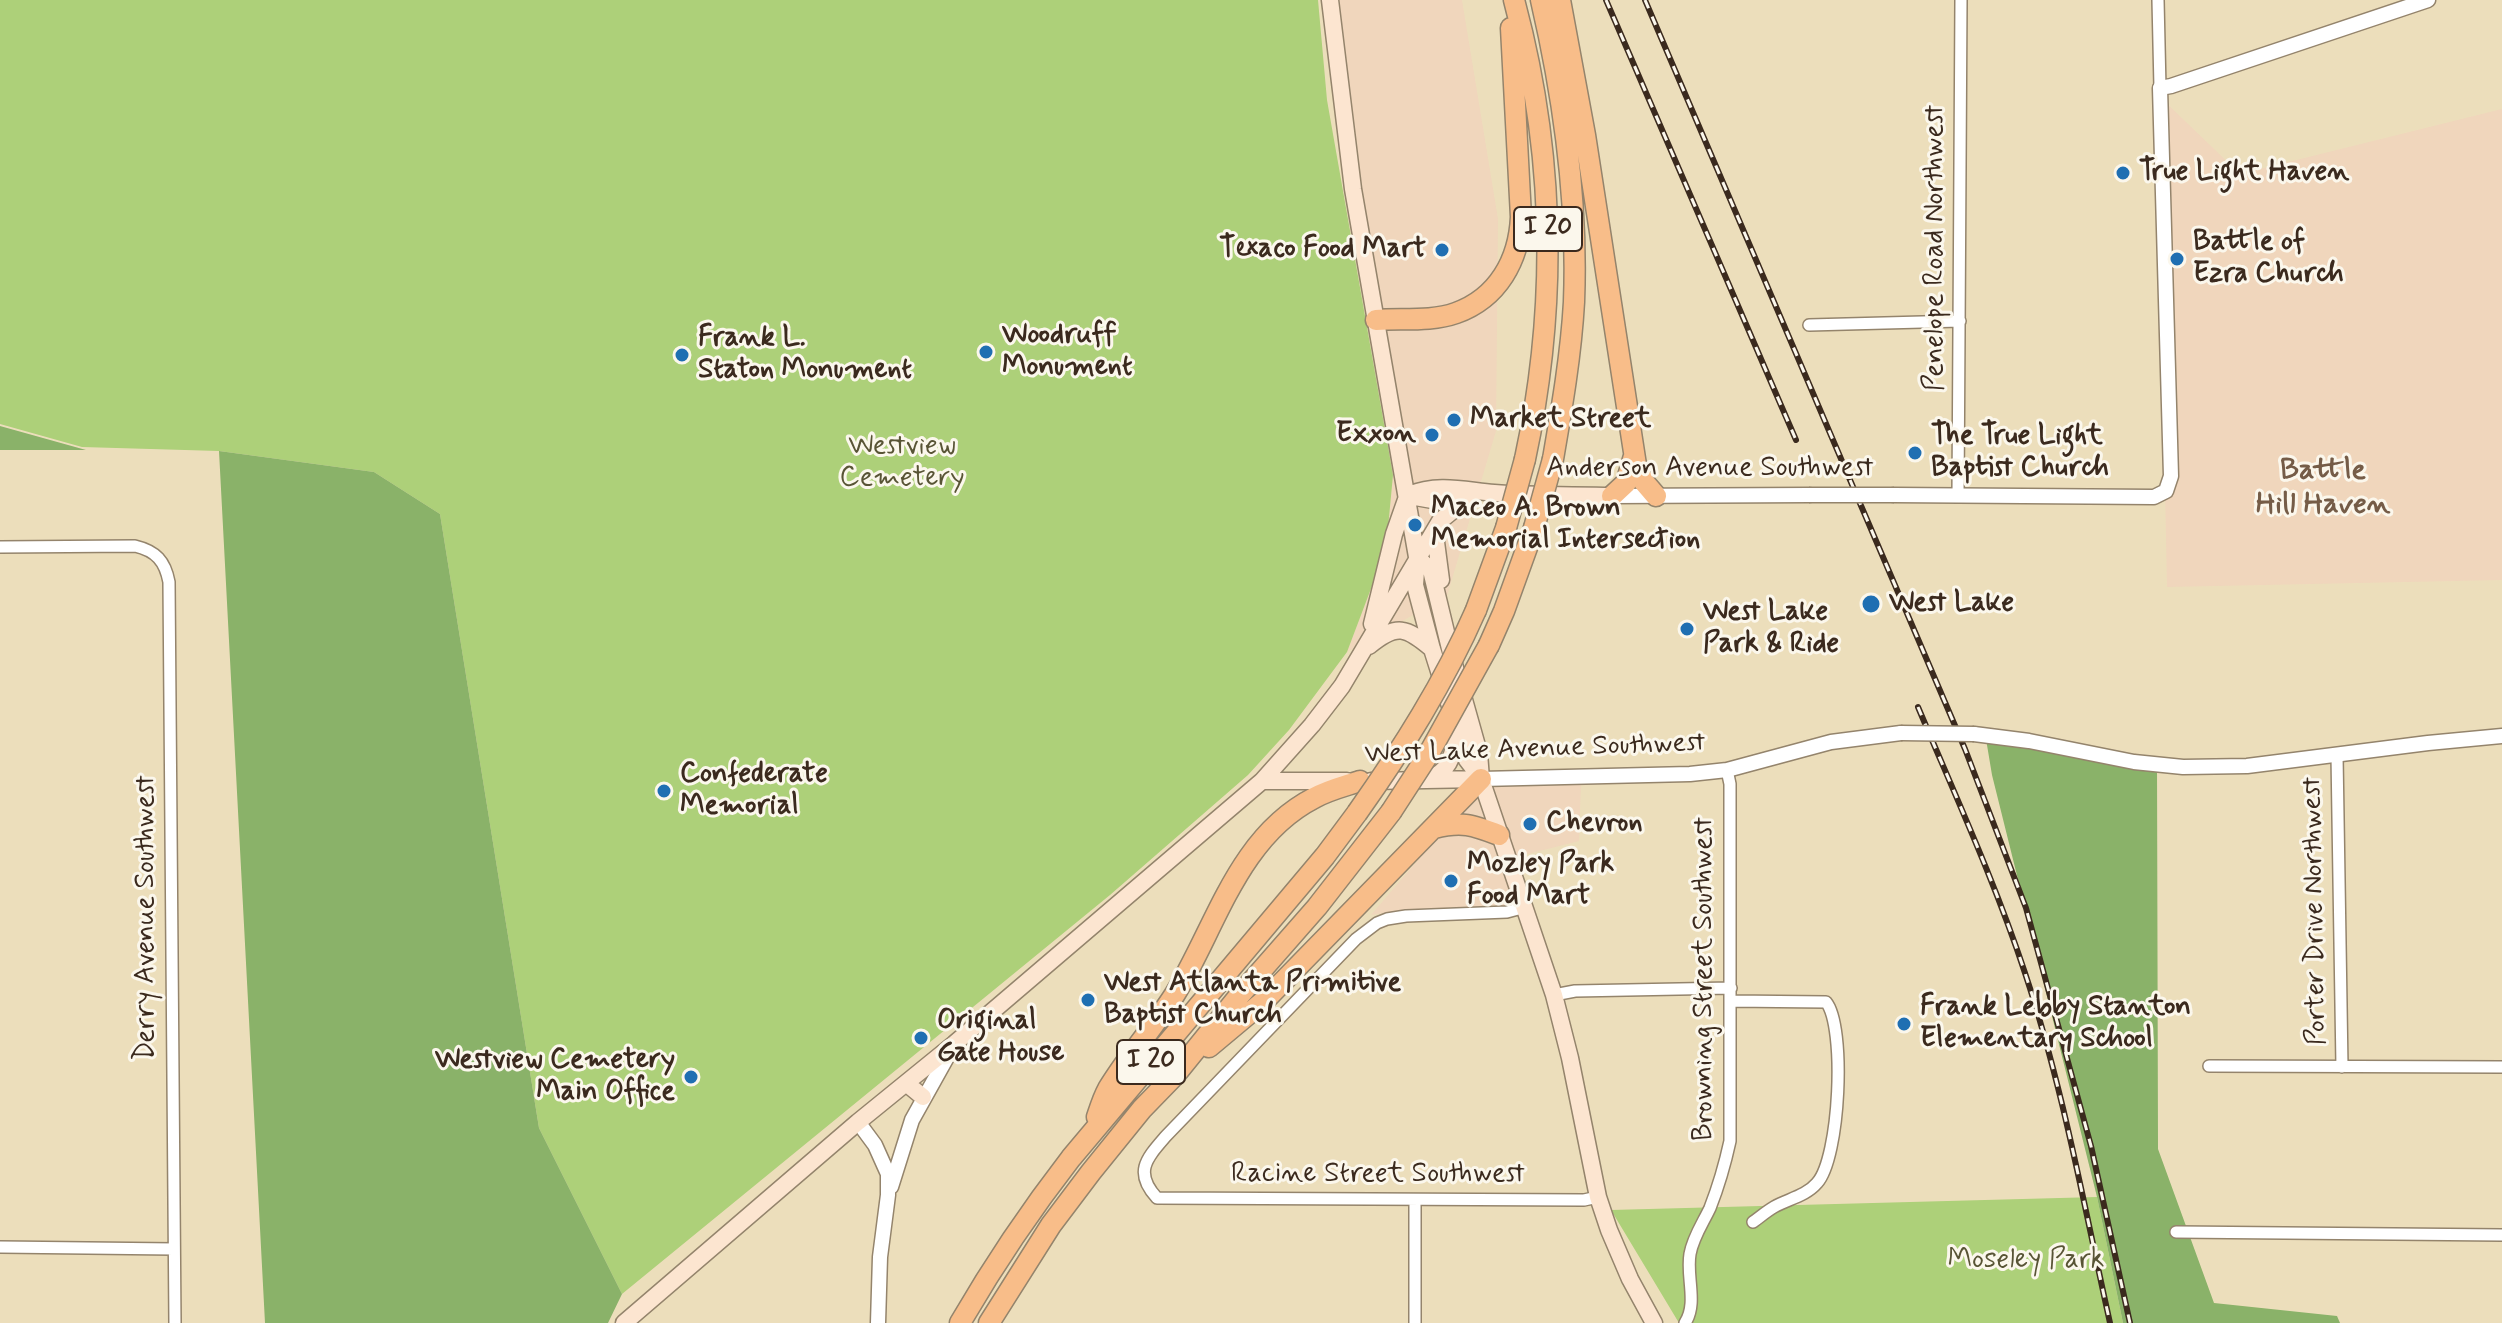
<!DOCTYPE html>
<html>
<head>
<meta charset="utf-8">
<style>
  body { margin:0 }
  canvas { display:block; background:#ecdebb }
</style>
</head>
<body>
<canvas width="2502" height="1323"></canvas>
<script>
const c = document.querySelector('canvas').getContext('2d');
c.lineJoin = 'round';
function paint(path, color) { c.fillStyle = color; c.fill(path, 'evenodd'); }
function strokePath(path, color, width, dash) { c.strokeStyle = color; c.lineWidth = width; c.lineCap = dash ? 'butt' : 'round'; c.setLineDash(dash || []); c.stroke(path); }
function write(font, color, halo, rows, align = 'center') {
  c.font = font + ' Mynerve,sans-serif'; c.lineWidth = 6; c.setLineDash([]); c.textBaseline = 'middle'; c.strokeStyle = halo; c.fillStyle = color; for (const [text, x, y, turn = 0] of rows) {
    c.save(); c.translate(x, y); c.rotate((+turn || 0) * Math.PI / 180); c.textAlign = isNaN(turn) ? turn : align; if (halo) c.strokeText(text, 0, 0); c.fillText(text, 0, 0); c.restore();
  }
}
const built = new Path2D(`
  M1328,0h134l36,219 -2,212 -49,165 -100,56 39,-103 7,-74z
  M2157,94l83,80 262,-65v471l-335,7z
  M1581,784l-2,57 -63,16 15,44 -23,6 -103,3 -34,5 93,-109 26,-21z`);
const green = new Path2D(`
  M0,0h1318l9,100 66,375 -7,74 -39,103 -58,78 -41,45 -138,120 -488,399 -83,-166 -99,-614 -66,-42 -155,-21 -137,-4 -82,-23z
  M2097,1197l26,126h-444l-68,-113z`);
const forest = new Path2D(`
  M0,426l86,24h-86z
  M219,451l155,21 66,42 99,614 83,166 -14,29h-343z
  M1986,739l171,23 1,387 56,154 123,13 3,7h-217l-26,-126 -105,-422z`);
const minor = new Path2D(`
  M2158,0l2,88
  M1809,325l151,-4
  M1958,496l3,-496
  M0,547l135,-1c21,5 30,15 34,36l6,741
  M2337,755l5,312
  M1522,908l-15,4 -101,4 -19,3 -10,4 -21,16 -190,197c-19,22 -33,36 -9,62l427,2 14,-3
  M1554,995l21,-4 156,-3
  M1731,1001l95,1c20,24 14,156 -9,181 -11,13 -29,16 -43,24 -7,4 -14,10 -21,15
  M2209,1066l293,1
  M1415,1200v123
  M2176,1232l326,3
  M0,1247l174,2
  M1685,1323c13,-20 1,-46 5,-69 3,-17 13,-31 20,-46 9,-23 15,-44 20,-67v-357l-3,-14`);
const tertiary = new Path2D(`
  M1894,495l260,2 12,-6 5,-15 -11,-388 11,-2 257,-86
  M1612,496l197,-1
  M1974,734l55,7 105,21 49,5 64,-1 181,-23 74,-7
  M1481,779l209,-5 37,-4 104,-28 70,-9
  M858,1122l17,23 13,29v21l-8,62 -2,66
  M891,1187l21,-67 39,-70`);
const secondary = new Path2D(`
  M1330,0l23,189 64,368 -2,28 17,64 35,111 13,17
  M1408,495c31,-12 54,-5 86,-2 39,3 79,2 118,3
  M1410,496l28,5 28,-2
  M1439,527l-3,15 5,38
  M1417,557l14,13 21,87 27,96 2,26 73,216 16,63 28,139 11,33 21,49 24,44
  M1372,624l22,-90 13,-37
  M1369,646c28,-23 37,-19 63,3
  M1429,779c22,-9 23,-23 28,-45
  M1262,781h85
  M1371,781l110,-2
  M906,1083l17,14
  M624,1323l234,-201 96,-78 308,-263 50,-56 30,-39 98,-165 27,-22`);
const motorway = new Path2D(`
  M1514,0c41,152 44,305 11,459
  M1541,0c23,99 37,199 33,302 -3,53 -12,105 -21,157
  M1560,0l25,135 51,330 8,17 12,14
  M1376,320c25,-2 55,2 80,-7 42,-15 63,-53 65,-96l-10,-189
  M1612,496l14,-13 8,-27
  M1476,610l30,-82
  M1489,645l15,-34 30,-83
  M1434,828c28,-7 39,-3 65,7
  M1209,1047l55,-46 217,-222
  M1097,1117c3,-9 6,-19 11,-28 20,-33 46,-62 67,-95 41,-67 63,-157 139,-196 14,-8 31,-12 46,-17
  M960,1323c33,-57 70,-112 111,-165l254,-302 32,-43
  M989,1323l62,-98 40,-53 51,-63 33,-34 64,-79 78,-89 74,-95`);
const rail = new Path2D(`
  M1606,0l190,440
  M1645,0l320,749 61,159 65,238 39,177
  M1918,707c37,88 77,175 107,266 38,114 59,233 85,350`);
const tertiaryBridge = new Path2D(`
  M1809,495h85
  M1901,733l73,1`);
const motorwayBridge = new Path2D(`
  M1506,528l19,-69
  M1534,528l19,-69
  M1391,812l37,-57 61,-110
  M1357,813c46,-65 87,-130 119,-203`);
const markers = [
  [2123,173,8,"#1f6fb2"],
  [1442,250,8,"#1f6fb2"],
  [2177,259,8,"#1f6fb2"],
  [986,352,8,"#1f6fb2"],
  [682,355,8,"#1f6fb2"],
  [1454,420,8,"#1f6fb2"],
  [1432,435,8,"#1f6fb2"],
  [1915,453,8,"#1f6fb2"],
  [1415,525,8,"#1f6fb2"],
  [1871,604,10,"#1f6fb2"],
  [1687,629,8,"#1f6fb2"],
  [664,791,8,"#1f6fb2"],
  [1530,824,8,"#1f6fb2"],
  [1451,881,8,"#1f6fb2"],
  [1088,1000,8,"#1f6fb2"],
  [1904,1024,8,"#1f6fb2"],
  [921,1038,8,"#1f6fb2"],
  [691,1077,8,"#1f6fb2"]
];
const shields = [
  [1548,229,68],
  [1151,1062,68]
];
const shieldNames = [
  ["I 20",1548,229],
  ["I 20",1151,1062]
];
const poiNames = [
  ["True Light Haven",2139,173],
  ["Battle of",2193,243],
  ["Ezra Church",2193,275],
  ["Texaco Food Mart",1426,250,"right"],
  ["Woodruff",1002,336],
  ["Monument",1002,368],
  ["Frank L.",698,339],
  ["Staton Monument",698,371],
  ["Market Street",1470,420],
  ["Exxon",1416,435,"right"],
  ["The True Light",1931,437],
  ["Baptist Church",1931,469],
  ["Maceo A. Brown",1431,509],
  ["Memorial Intersection",1431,541],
  ["West Lake",1889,604],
  ["West Lake",1703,613],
  ["Park & Ride",1703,645],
  ["Confederate",680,775],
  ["Memorial",680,807],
  ["Chevron",1546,824],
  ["Mozley Park",1467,865],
  ["Food Mart",1467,897],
  ["West Atlanta Primitive",1104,984],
  ["Baptist Church",1104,1016],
  ["Frank Lebby Stanton",1920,1008],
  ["Elementary School",1920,1040],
  ["Original",937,1022],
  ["Gate House",937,1054],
  ["Westview Cemetery",675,1061,"right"],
  ["Main Office",675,1093,"right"]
];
const streetNames = [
  ["Penelope Road Northwest",1936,248,-90],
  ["Anderson Avenue Southwest",1710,469],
  ["West Lake Avenue Southwest",1535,750,-2],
  ["Porter Drive Northwest",2316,911,-91],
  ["Derry Avenue Southwest",147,918,-90],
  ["Browning Street Southwest",1705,979,-90],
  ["Racine Street Southwest",1378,1175]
];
const parkNames = [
  ["Westview",902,447],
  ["Cemetery",902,479],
  ["Moseley Park",2026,1261]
];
const neighbourhoodNames = [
  ["Battle",2323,472],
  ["Hill Haven",2323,506]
];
paint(built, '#f0d6bc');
paint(green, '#add079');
paint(forest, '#8ab269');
strokePath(minor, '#94846c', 14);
strokePath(tertiary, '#94846c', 17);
strokePath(secondary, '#94846c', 19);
strokePath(motorway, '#94846c', 23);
strokePath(minor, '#fff', 11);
strokePath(tertiary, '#fff', 14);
strokePath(secondary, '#fce5d0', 16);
strokePath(motorway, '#f8bd89', 20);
strokePath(rail, '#3b2a1e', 6);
strokePath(rail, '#fbf7ec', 3, [9]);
strokePath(tertiaryBridge, '#94846c', 17, []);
strokePath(motorwayBridge, '#94846c', 23, []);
strokePath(tertiaryBridge, '#fff', 14);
strokePath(motorwayBridge, '#f8bd89', 20);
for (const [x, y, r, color] of markers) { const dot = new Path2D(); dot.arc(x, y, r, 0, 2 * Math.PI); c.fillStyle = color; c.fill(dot); strokePath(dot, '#fbf7ec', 3); }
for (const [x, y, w] of shields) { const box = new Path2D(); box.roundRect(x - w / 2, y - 22, w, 44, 6); c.fillStyle = '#fbf7ec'; c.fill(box); strokePath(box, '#3b2a1e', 2); }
write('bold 26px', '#3b2a1e', null, shieldNames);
write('bold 28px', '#3b2a1e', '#fbf7ec', poiNames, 'left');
write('28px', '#3b2a1e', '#fbf7ec', streetNames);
write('28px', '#585435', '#fbf7ec', parkNames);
write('bold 30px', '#755c47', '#fbf7ec', neighbourhoodNames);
</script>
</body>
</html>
